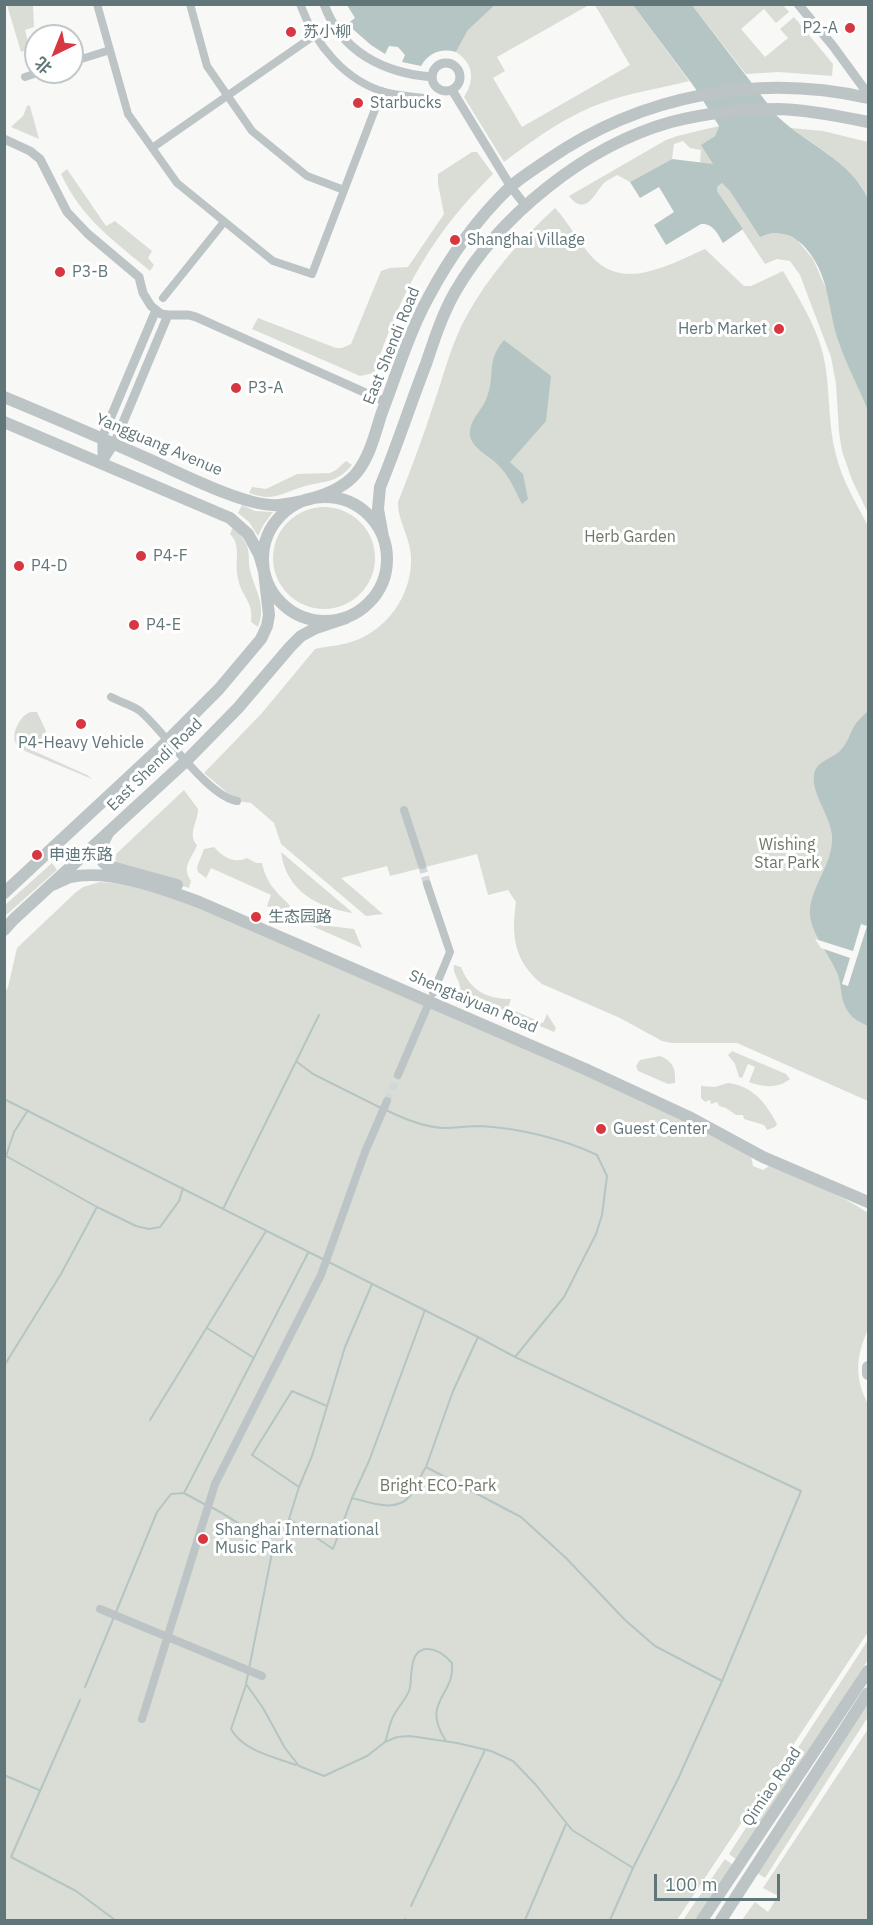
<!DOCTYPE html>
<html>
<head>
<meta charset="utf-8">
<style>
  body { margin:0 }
  #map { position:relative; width:873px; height:1925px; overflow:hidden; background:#f8f8f6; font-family:"IBM Plex Sans","Noto Sans SC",sans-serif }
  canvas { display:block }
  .frame { position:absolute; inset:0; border:6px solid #617679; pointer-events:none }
  .north { position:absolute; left:24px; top:24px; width:60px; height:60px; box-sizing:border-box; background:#fff; border:2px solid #c0c8c9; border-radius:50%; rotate:223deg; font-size:16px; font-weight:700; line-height:24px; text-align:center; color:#617679 }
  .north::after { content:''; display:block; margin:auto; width:21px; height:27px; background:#d83742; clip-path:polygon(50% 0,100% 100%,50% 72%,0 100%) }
  .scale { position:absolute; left:654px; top:1874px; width:126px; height:27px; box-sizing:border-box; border:3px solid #617679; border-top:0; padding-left:8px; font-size:18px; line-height:21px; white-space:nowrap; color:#617679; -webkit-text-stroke:4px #fff; paint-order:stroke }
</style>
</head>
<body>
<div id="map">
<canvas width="873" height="1925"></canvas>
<div class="frame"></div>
<div class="north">北</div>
<div class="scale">100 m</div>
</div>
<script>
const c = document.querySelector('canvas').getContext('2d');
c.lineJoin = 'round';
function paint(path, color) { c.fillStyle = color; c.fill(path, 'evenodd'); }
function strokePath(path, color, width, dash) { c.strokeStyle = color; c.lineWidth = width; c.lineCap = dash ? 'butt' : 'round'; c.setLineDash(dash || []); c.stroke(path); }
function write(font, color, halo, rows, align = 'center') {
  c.font = font + ' "IBM Plex Sans","Noto Sans SC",sans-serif'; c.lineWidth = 6; c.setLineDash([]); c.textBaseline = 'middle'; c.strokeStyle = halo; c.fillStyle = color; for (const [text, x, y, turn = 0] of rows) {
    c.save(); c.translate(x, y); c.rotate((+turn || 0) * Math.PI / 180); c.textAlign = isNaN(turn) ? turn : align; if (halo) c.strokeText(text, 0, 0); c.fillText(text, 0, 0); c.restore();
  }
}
const green = new Path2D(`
  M7,5h26l1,22 -9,3 5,19 -9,3z
  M495,5h94l-92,52 8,14 -12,7 29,49 108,-62 -35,-60h38l56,76c-26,7 -55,11 -81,20 -38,12 -72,37 -104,61l-40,-65c11,-17 10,-33 -8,-45l12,-22z
  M692,5h91l6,7 -13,11 -12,-14 -23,20 24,28 23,-19 -8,-9 14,-12 39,47 -1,12 -53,-4 -33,2z
  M29,105l1,1 9,33 -28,-12 12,-11 4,-10z
  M719,126l-4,10 -6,4 4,25 -13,-2 1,-13 -11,-2 -7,-7 -9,3 -2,15 -42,23 -13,-7c-4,3 -10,5 -13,8 -9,9 -18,35 -35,13l97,-56 11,-4z
  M791,128l32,3 45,11v57c-14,-32 -49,-51 -77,-71z
  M472,152h5l16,22c-62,61 -92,117 -119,199l-14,3 -108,-47 6,-11 78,30h6l9,-4 30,-73 9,-3 18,-1 36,-53 -6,-30v-10z
  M67,169l39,57 9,-5 37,30 -4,7 6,7 -4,6c-37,-31 -68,-52 -89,-97z
  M722,183l4,2 42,49 14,-2 15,8 16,19 14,32 12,52 29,68v102l-16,-33 -10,-29 -3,-19 -3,-48 -5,-27 -31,-82 -10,-14 -13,-2 -12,5 -48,-73v-4z
  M555,208c14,15 23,33 37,49 32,35 78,7 113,-8l39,37h7l32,-15c15,26 33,54 40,83 8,33 4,68 13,101 6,25 20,48 32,71v575l-131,-58h-65l-10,-2 -42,-23 -78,-34c-28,-23 -31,-48 -26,-82l-8,-12 -20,5 -11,-41 -87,22 -3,-10 -46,12 42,36 -17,2 -85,-72 -7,-21 -23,-20 -14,-2 -33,-28 58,-60 53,-64c12,-3 24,-3 36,-7 36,-11 62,-48 60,-86 -1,-19 -14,-37 -13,-54 13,-33 25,-65 36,-99 10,-28 17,-59 32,-86 23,-42 54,-77 89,-109z
  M346,461l6,4c-17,20 -28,15 -50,22 -22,7 -29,15 -53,6l3,-6 14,2 31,-15 33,-1 6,-3z
  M242,505l13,6 18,1 -9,12 -6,12 -9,-14 -11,-9z
  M273 558a51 51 0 1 1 102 0a51 51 0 1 1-102 0Z
  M233,526c5,6 11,13 14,20 3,8 1,16 3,24 5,21 17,35 8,57l-7,-5c3,-21 -10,-25 -13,-44 -4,-15 4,-33 -8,-44z
  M31,712h6l9,19 -4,10 -15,7 60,27 5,4 -67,-28c-2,-2 -7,-4 -8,-6 -8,-10 4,-31 14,-33z
  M184,790l14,19c0,13 -11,26 -1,36 -5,14 -16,21 -6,36l-2,7 -74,-22 1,-12z
  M214,847c9,10 20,17 33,11l9,5h6c2,10 6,19 13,27 9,12 17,12 19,28l-27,-12 4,-11 -60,-27 -5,10 -8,-6 -1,-5 7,-18z
  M281,852l72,61c-35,-5 -67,-22 -72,-61z
  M52,863l5,7 -52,46v-11z
  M100,882l44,4 35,12 490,214 82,44 2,10 10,4 6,-4c32,12 71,28 99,47v116c-12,28 -14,48 0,75v228l-191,288h-672v-927l3,-6 9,-39 58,-55 8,-6z
  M303,916l19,9 32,4 8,19 -59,-26z
  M454,965l7,2c9,23 25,32 50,32l-3,9 35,15 4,-9 9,14 -2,4 -94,-40c2,-11 -8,-17 -6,-27z
  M732,1051l54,23 4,5c-12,10 -28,8 -41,3l6,-15 -7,-3 -6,14 -3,-1 -4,-13 -7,-9z
  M660,1056c13,5 16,13 15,27l-7,1 -30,-13 -2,-5 4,-6z
  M728,1083c25,3 38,20 49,41l-2,3 -8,3 -3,-5 -20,-6 -1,-4h-7l-10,-7 -7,-2 -2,-4 -6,2 -1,-4 -5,2 -4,-4v-12l14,1z
  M868,1640v20l-131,200 -8,-6z
  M868,1702v15l-103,161 -8,-5z
  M868,1729v191h-126l13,-18 13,10 10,-16 -15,-8z
  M725,1859l8,6 -37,55h-13z`);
const water = new Path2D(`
  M347,5h148l-27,25 -12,22c-14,-4 -27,0 -35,14l-19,-4 3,-7 -7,-8 -9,-1 -4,8 -14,-9 -24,-21 8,-6z
  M633,5h59l85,111c29,28 74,44 91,83v212c-9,-23 -21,-45 -29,-68 -6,-17 -8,-33 -12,-50 -6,-31 -31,-73 -67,-56l-30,-46 -8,-8 -5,4v4l26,38 -20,14c-5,-9 -10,-20 -22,-19l-35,21 -12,-20 20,-13 -15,-25 -19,11 -10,-16 42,-23 41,5 -12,-19 14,-9 4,-10 -24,-38z
  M504,340l47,36 -5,45 -36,41 13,12 5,25 -6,5c-6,-12 -12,-26 -21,-36 -9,-12 -34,-20 -31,-38 2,-13 13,-21 17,-33 9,-23 -2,-34 17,-57z
  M868,711v315c-8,-4 -16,-7 -21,-16 -7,-11 -5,-23 -9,-35 -8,-21 -30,-44 -28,-66 3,-26 24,-47 22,-74 -2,-20 -21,-42 -18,-60 1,-13 17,-16 26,-24 7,-7 9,-15 13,-23 4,-7 10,-12 15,-17z`);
const pier = new Path2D(`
  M861,924l6,2 -19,60 -6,-2 8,-26 -29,-10 -6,-9 38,12z`);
const stream = new Path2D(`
  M297,1062l16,12 68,34
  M4,1099l474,238 37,20 286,134 -79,190
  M28,1110l-14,22 -8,24 91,51 39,19 13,3 11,-2 19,-26 4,-13
  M386,1110c18,9 37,17 57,18 13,0 25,-2 38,-2 37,2 83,13 116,29l10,21 -5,39 -6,19 -32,63 -49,60
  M223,1209l96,-194
  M207,1328l47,30
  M4,1366l57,-92 36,-67
  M327,1406l-35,-15 -40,64 47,32 -10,32 44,30 19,-51c17,4 43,15 57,-1 5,-5 12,-23 17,-30l95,50 45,41 59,62 30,26 67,35 -44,98 -45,89 -23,52
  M150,1420l116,-189
  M426,1467l27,-76 25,-54
  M299,1487l13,-31 33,-109 27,-63
  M184,1493l124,-240
  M352,1498l17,-37 56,-151
  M211,1507c23,12 43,26 61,46l-26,131 17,24 22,40 14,18 25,10 43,-20 18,-14 12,-5 13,-1 47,7 34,8 22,10 23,24 36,45 61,38
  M116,1612l41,-100 14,-18 13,-1 22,12
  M246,1685l-15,44c12,22 43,28 65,36
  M85,1687l29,-70
  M80,1700l-69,157 65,34 39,29
  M385,1742c3,-8 4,-16 7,-23 4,-10 13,-18 17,-28 3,-8 1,-15 3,-23 3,-28 26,-21 40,-5 3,34 -32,38 -6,78
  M4,1775l35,15
  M411,1906l74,-156
  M404,1920l1,-1
  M525,1920l41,-96`);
const pedestrianTunnel = new Path2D(`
  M422,865l5,19
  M387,1101l11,-26`);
const pedestrian = new Path2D(`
  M97,4l31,110 49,69 96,78 39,13 70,-183
  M190,4l17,62 45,65 55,45 37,14
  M300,4c15,40 45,78 88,89 12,3 25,4 37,5
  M72,62l38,-12
  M25,77l15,-5
  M152,148l163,-113
  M163,298l61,-76
  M111,697c9,5 21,8 29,14 25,21 67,85 97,90
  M404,810l18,55
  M427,884l23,68 -17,41
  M398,1075l30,-70
  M100,1609l162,67
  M142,1719l73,-235 106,-209 44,-123 22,-51`);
const minor = new Path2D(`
  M324,4c17,48 60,69 108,73
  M798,4l35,42 35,48
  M432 77a14 14 0 1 1 28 0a14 14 0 1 1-28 0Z
  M452,90l59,97 14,18
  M4,139l26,12 10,8 27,53 21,22 51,43 4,16 8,13 10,8 7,1h21l7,2 190,85
  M102,463v-25l54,-128
  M102,463l12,-19 54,-129`);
const tertiary = new Path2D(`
  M4,397c48,20 95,40 142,61 32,14 101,50 133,47 26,-3 63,-12 79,-34 12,-16 17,-37 23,-56 15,-39 27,-80 47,-117 21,-40 49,-79 81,-110 12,-11 27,-20 40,-29 93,-64 209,-86 319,-61
  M4,422l226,96 18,16 11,20 5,17 5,44 -2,11 -6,13 -42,50 -60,60 -155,144
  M263 559a62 62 0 1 1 124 0a62 62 0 1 1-124 0Z
  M383,537l-5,-28 2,-22c17,-41 30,-82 46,-123 8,-24 16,-49 29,-72 44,-76 130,-146 216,-170 35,-9 72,-13 108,-13 30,1 60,7 89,13
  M108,833l-9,18 4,11 5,4 69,19
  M52,885c6,-2 12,-6 18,-8 41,-8 91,11 129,25l386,167 106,49 72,39 105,45
  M4,930l10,-11 173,-159 51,-52 52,-61 11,-11 15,-8 30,-10
  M868,1367v7
  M702,1920l166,-249
  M721,1920l147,-227`);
const markers = [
  [850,28,6,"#d83742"],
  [291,32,6,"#d83742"],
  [358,103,6,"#d83742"],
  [455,240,6,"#d83742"],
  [60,272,6,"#d83742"],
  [779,329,6,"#d83742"],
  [236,388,6,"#d83742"],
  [141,556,6,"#d83742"],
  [19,566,6,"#d83742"],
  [134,625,6,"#d83742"],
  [81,724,6,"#d83742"],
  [37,855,6,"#d83742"],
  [256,917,6,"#d83742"],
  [601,1129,6,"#d83742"],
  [203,1539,6,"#d83742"]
];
const poiNames = [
  ["P2-A",838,28,"right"],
  ["苏小柳",303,32],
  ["Starbucks",370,103],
  ["Shanghai Village",467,240],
  ["P3-B",72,272],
  ["Herb Market",767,329,"right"],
  ["P3-A",248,388],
  ["P4-F",153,556],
  ["P4-D",31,566],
  ["P4-E",146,625],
  ["P4-Heavy Vehicle",81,743,"center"],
  ["申迪东路",49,855],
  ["生态园路",268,917],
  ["Guest Center",613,1129],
  ["Shanghai International",215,1530],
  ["Music Park",215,1548]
];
const streetNames = [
  ["East Shendi Road",392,346,-68],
  ["Yangguang Avenue",159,445,23],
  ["East Shendi Road",155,765,-44],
  ["Shengtaiyuan Road",473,1002,23],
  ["Qimiao Road",772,1787,-56]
];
const parkNames = [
  ["Herb Garden",630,537],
  ["Wishing",787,845],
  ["Star Park",787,863],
  ["Bright ECO-Park",438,1486]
];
paint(green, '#daddd6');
paint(water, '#b4c5c4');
paint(pier, '#f8f8f6');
strokePath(stream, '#b4c5c4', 2);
strokePath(pedestrianTunnel, '#d2d8d7', 8, [8, 4]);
strokePath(pedestrian, '#bdc4c5', 8);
strokePath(minor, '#bdc4c5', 9);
strokePath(tertiary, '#bdc4c5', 12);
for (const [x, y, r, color] of markers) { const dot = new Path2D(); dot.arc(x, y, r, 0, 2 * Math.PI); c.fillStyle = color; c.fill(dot); strokePath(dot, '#fff', 2); }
write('16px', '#617679', '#fff', poiNames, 'left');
write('16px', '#617679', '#fff', streetNames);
write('16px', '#6d7864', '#fff', parkNames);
</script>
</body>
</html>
